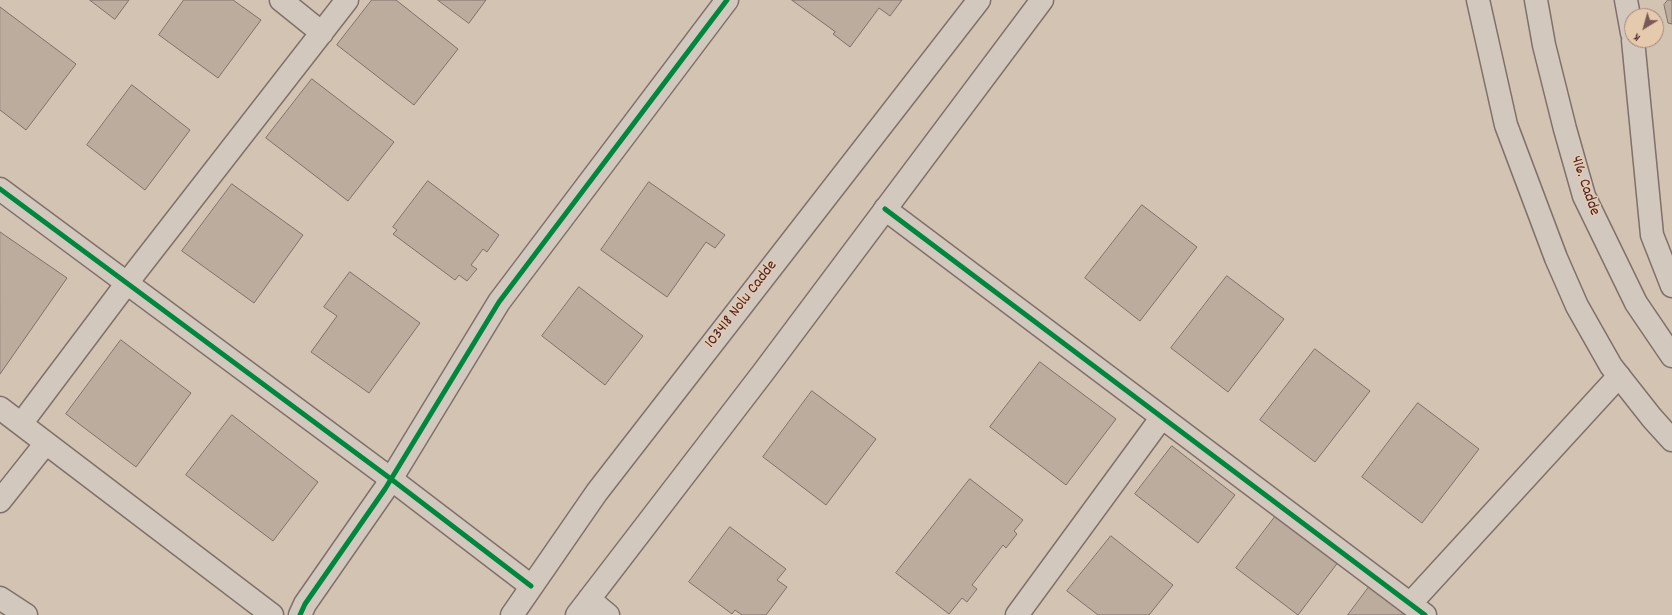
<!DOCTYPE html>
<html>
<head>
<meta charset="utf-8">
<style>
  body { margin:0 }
  #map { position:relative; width:1672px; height:615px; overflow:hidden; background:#d3c3b2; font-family:Dekko,sans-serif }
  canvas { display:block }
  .north { position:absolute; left:1624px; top:8px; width:40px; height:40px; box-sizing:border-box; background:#e5caad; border:1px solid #a78679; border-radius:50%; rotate:217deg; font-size:11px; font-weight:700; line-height:16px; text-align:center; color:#4a1f2b }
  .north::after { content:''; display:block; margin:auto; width:14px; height:18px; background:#7a585a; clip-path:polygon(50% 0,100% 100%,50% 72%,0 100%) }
</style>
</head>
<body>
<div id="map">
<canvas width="1672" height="615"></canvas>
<div class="north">K</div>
</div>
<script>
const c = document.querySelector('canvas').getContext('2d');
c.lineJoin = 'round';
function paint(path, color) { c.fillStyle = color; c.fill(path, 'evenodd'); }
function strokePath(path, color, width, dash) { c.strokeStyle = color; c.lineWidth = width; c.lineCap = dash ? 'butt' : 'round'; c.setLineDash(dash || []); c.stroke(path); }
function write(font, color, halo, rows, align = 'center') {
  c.font = font + ' Dekko,sans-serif'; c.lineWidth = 3; c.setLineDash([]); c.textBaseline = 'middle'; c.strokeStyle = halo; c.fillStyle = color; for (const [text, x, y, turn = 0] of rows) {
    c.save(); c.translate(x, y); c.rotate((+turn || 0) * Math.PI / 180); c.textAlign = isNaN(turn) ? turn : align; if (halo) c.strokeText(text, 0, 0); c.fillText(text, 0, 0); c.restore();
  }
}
const building = new Path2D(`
  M90,0h39l-14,19z
  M184,0h49l28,20 -43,58 -59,-43z
  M372,0h24l62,49 -44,56 -77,-60z
  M438,0h48l-17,23z
  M792,0h110l-12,16 -11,-8 -29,39 -17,-13 2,-2z
  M1668,0h4v24l-4,-1 -4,-18z
  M0,7l76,57 -50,66 -26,-20z
  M312,79l82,63 -46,59 -82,-63z
  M132,85l58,45 -45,60 -58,-45z
  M428,181l71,54 -12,17 -4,-3 -12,16 6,4 -10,12 -8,-6 -4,5 -62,-46 4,-4 -4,-3z
  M649,182l76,53 -10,13 -9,-6 -39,55 -66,-47z
  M232,184l71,51 -49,68 -72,-52z
  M1142,205l55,42 -57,74 -55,-43z
  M0,232l67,46 -67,96z
  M350,272l70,51 -51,70 -58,-41 26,-36 -13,-9z
  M1227,276l57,43 -56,73 -57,-44z
  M579,287l64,49 -38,49 -63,-49z
  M121,340l70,53 -55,74 -70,-53z
  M1315,349l55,42 -55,71 -55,-42z
  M1040,362l76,57 -50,66 -76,-58z
  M812,391l64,48 -50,66 -63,-48z
  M1418,403l61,46 -57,74 -60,-46z
  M232,415l86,67 -45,59 -87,-66z
  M1172,446l63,49 -37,48 -63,-49z
  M970,479l53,41 -9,11 3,3 -11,14 -3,-3 -31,40 5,4 -10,13 -5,-4 -13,16 -53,-41z
  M1278,513l61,48 -41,54 -62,-47z
  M730,527l56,42 -9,11 10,7 -21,28h-24l-7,-5 -3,4 -43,-32z
  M1111,536l62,49 -24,30h-51l-31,-24z
  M1372,583l42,32h-66z`);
const minor = new Path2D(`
  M281,0l41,33
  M1626,0l6,33
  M1633,40l19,195 20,51
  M885,209l540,406
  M0,408l272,207
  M21,424l106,-141 220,-283
  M0,501l46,-58
  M0,598l26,17
  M1410,604l209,-228
  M300,615l5,-11 80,-115 114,-187 228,-302
  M1017,615l145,-198`);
const tertiary = new Path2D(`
  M0,189l391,290 140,107`);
const secondary = new Path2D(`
  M1478,0l28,125 50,133 21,48 34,60 41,52 20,22
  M1536,0l8,45 21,84 19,67 52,107 36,53
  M589,599l19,16
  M512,615l85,-123 382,-492
  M577,615l185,-241 280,-374`);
const cycleway = new Path2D(`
  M0,189l391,290 140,107
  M885,209l540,406
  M300,615l5,-11 80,-115 114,-187 228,-302`);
const streetNames = [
  ["416. Cadde",1584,186,71],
  ["103418 Nolu Cadde",742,305,-52]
];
paint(building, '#bbac9e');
strokePath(building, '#80706b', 1);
strokePath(minor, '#80706b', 25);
strokePath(tertiary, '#80706b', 25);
strokePath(secondary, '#80706b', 25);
strokePath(minor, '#d3c8bd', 22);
strokePath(tertiary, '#d3c8bd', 22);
strokePath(secondary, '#d3c8bd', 22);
strokePath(cycleway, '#00873e', 5);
write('16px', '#4a1f2b', '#e5caad', streetNames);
</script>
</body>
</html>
